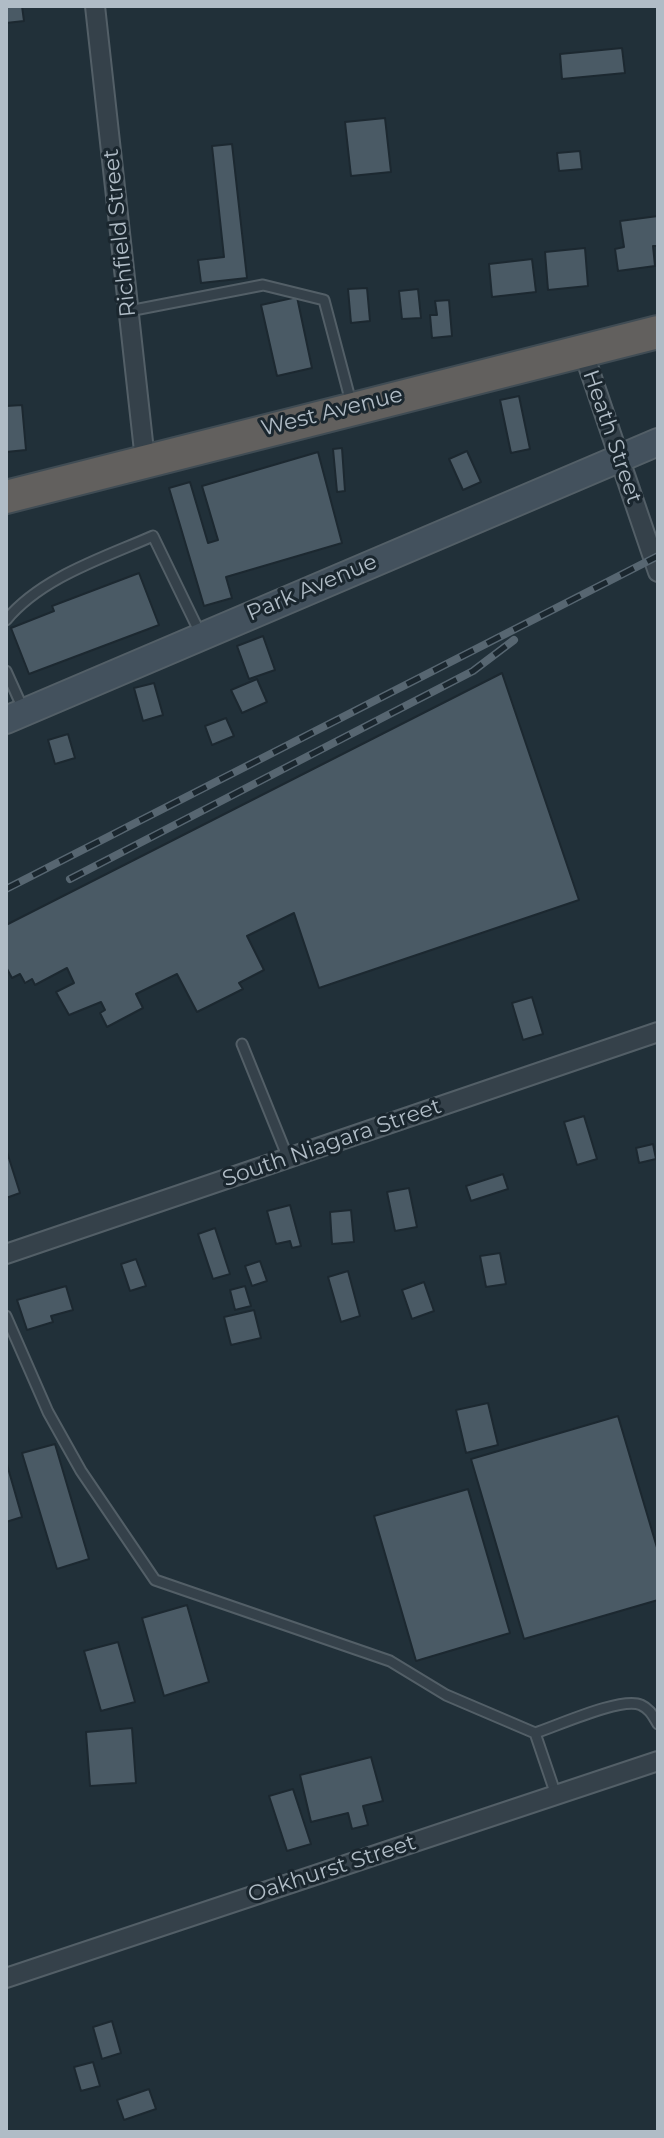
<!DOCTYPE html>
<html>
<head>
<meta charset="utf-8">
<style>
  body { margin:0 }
  #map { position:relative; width:664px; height:2138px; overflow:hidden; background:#213039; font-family:Montserrat,sans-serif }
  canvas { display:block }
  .frame { position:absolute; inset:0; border:8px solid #b0bcc6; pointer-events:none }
</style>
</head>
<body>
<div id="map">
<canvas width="664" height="2138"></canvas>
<div class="frame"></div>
</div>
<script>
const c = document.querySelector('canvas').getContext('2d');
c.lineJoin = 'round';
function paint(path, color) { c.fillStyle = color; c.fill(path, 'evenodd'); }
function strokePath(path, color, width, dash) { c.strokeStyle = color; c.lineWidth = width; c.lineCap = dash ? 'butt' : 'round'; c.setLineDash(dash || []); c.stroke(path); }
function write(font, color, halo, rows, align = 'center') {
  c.font = font + ' Montserrat,sans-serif'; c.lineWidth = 6; c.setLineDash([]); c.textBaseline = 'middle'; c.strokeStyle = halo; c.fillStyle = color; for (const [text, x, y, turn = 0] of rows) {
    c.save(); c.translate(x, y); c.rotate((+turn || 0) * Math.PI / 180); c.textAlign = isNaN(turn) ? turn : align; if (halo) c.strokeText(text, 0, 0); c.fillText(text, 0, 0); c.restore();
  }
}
const building = new Path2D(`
  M6,6h16l2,15 -18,2z
  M622,48l3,25 -63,6 -2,-25z
  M385,118l6,54 -40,4 -6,-54z
  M232,144l15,134 -46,5 -3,-23 26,-3 -12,-111z
  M580,151l2,18 -23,2 -2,-18z
  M658,216v30h-5l2,20 -37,5 -3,-22 9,-2 -4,-26z
  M585,248l3,38 -40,4 -3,-38z
  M532,259l4,33 -44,5 -3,-33z
  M367,288l3,33 -19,2 -3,-34z
  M418,289l3,29 -19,1 -3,-28z
  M297,297l15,71 -35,8 -16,-71z
  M449,300l3,36 -20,2 -2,-23h7l-2,-14z
  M519,396l11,53 -19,4 -11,-53z
  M22,405l4,45 -20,2v-46z
  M342,448l3,43 -8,1 -4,-43z
  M467,451l14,31 -18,8 -14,-31z
  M318,452l24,91 -116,34 6,21 -28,8 -35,-118 21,-6 18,61 10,-3 -16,-54z
  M139,573l20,52 -130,49 -18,-46 43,-17 -2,-5z
  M263,636l12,34 -26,9 -12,-33z
  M502,673l77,227 -260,88 -25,-75 -47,23 17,34 -25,13 4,6 -46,23 -20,-38 -41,20 7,14 -36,19 -7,-14 5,-3 -4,-8 -32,13 -13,-23 18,-9 -7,-15 -32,17 -3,-6 -7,4 -5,-9 -8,4 -6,-11v-42z
  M257,679l10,23 -25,11 -11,-23z
  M154,683l9,32 -20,6 -9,-33z
  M226,718l8,18 -22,9 -7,-19z
  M68,734l7,24 -20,6 -7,-24z
  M532,997l11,37 -20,6 -11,-37z
  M584,1116l13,43 -20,6 -13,-43z
  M653,1144l3,15 -17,4 -3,-15z
  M6,1149l14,44 -14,5z
  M503,1174l5,15 -37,12 -5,-15z
  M409,1188l8,39 -22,4 -8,-39z
  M290,1205l11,41 -9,2 -2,-7 -14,3 -9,-33z
  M351,1210l3,32 -22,2 -2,-32z
  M215,1228l15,46 -17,5 -15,-45z
  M500,1253l6,31 -20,3 -6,-31z
  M136,1259l10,27 -16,5 -9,-27z
  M260,1261l7,20 -15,5 -7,-20z
  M348,1271l12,45 -19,6 -13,-45z
  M424,1282l10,29 -22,8 -10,-29z
  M66,1286l7,24 -22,6 2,6 -26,8 -10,-30z
  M245,1286l6,20 -16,4 -5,-20z
  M254,1310l7,28 -30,7 -7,-28z
  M488,1403l10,42 -32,8 -10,-43z
  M618,1416l40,135v49l-134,39 -53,-180z
  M55,1444l34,115 -32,10 -35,-116z
  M6,1461l16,56 -16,5z
  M468,1489l42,144 -94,28 -42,-145z
  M187,1605l22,77 -45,14 -22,-78z
  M118,1642l17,60 -34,9 -17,-60z
  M132,1728l4,55 -46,3 -4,-54z
  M371,1757l12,44 -20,5 5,19 -16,4 -4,-16 -37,9 -11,-47z
  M293,1789l18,55 -24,7 -18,-55z
  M112,2021l9,32 -19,6 -9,-32z
  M93,2062l7,24 -19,5 -7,-24z
  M149,2089l7,20 -32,11 -7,-20z`);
const service = new Path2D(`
  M129,311l134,-26 61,15 28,106
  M6,620c36,-43 97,-62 147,-84l47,97
  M6,671l18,40
  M242,1044l46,114
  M6,1316l42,96 33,59 74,109 235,81 56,34 89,38 21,62
  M535,1733c22,-7 87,-37 106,-28 9,4 12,11 17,19`);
const minor = new Path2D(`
  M95,6l50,454
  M582,348l76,224
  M6,1254l652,-222
  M6,1978l652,-217`);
const secondary = new Path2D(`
  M6,720l652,-278`);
const trunk = new Path2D(`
  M6,497l652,-165`);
const rail = new Path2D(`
  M70,879l403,-208 41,-31
  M6,889l652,-333`);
const streetNames = [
  ["Richfield Street",120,233,-96],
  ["West Avenue",332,412,-14],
  ["Heath Street",612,437,71],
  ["Park Avenue",312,588,-23],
  ["South Niagara Street",332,1143,-19],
  ["Oakhurst Street",332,1869,-18]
];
paint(building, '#4a5a65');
strokePath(building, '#1c2830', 2);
strokePath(service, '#535f67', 13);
strokePath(minor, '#535f67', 22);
strokePath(secondary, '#535f67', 30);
strokePath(trunk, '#404c54', 36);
strokePath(service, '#35414a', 9);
strokePath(minor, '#35414a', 18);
strokePath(secondary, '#43515d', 26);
strokePath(trunk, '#62605e', 32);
strokePath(rail, '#576671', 8);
strokePath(rail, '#1a262e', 5, [15]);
write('22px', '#b0bcc6', '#1a262e', streetNames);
</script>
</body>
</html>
